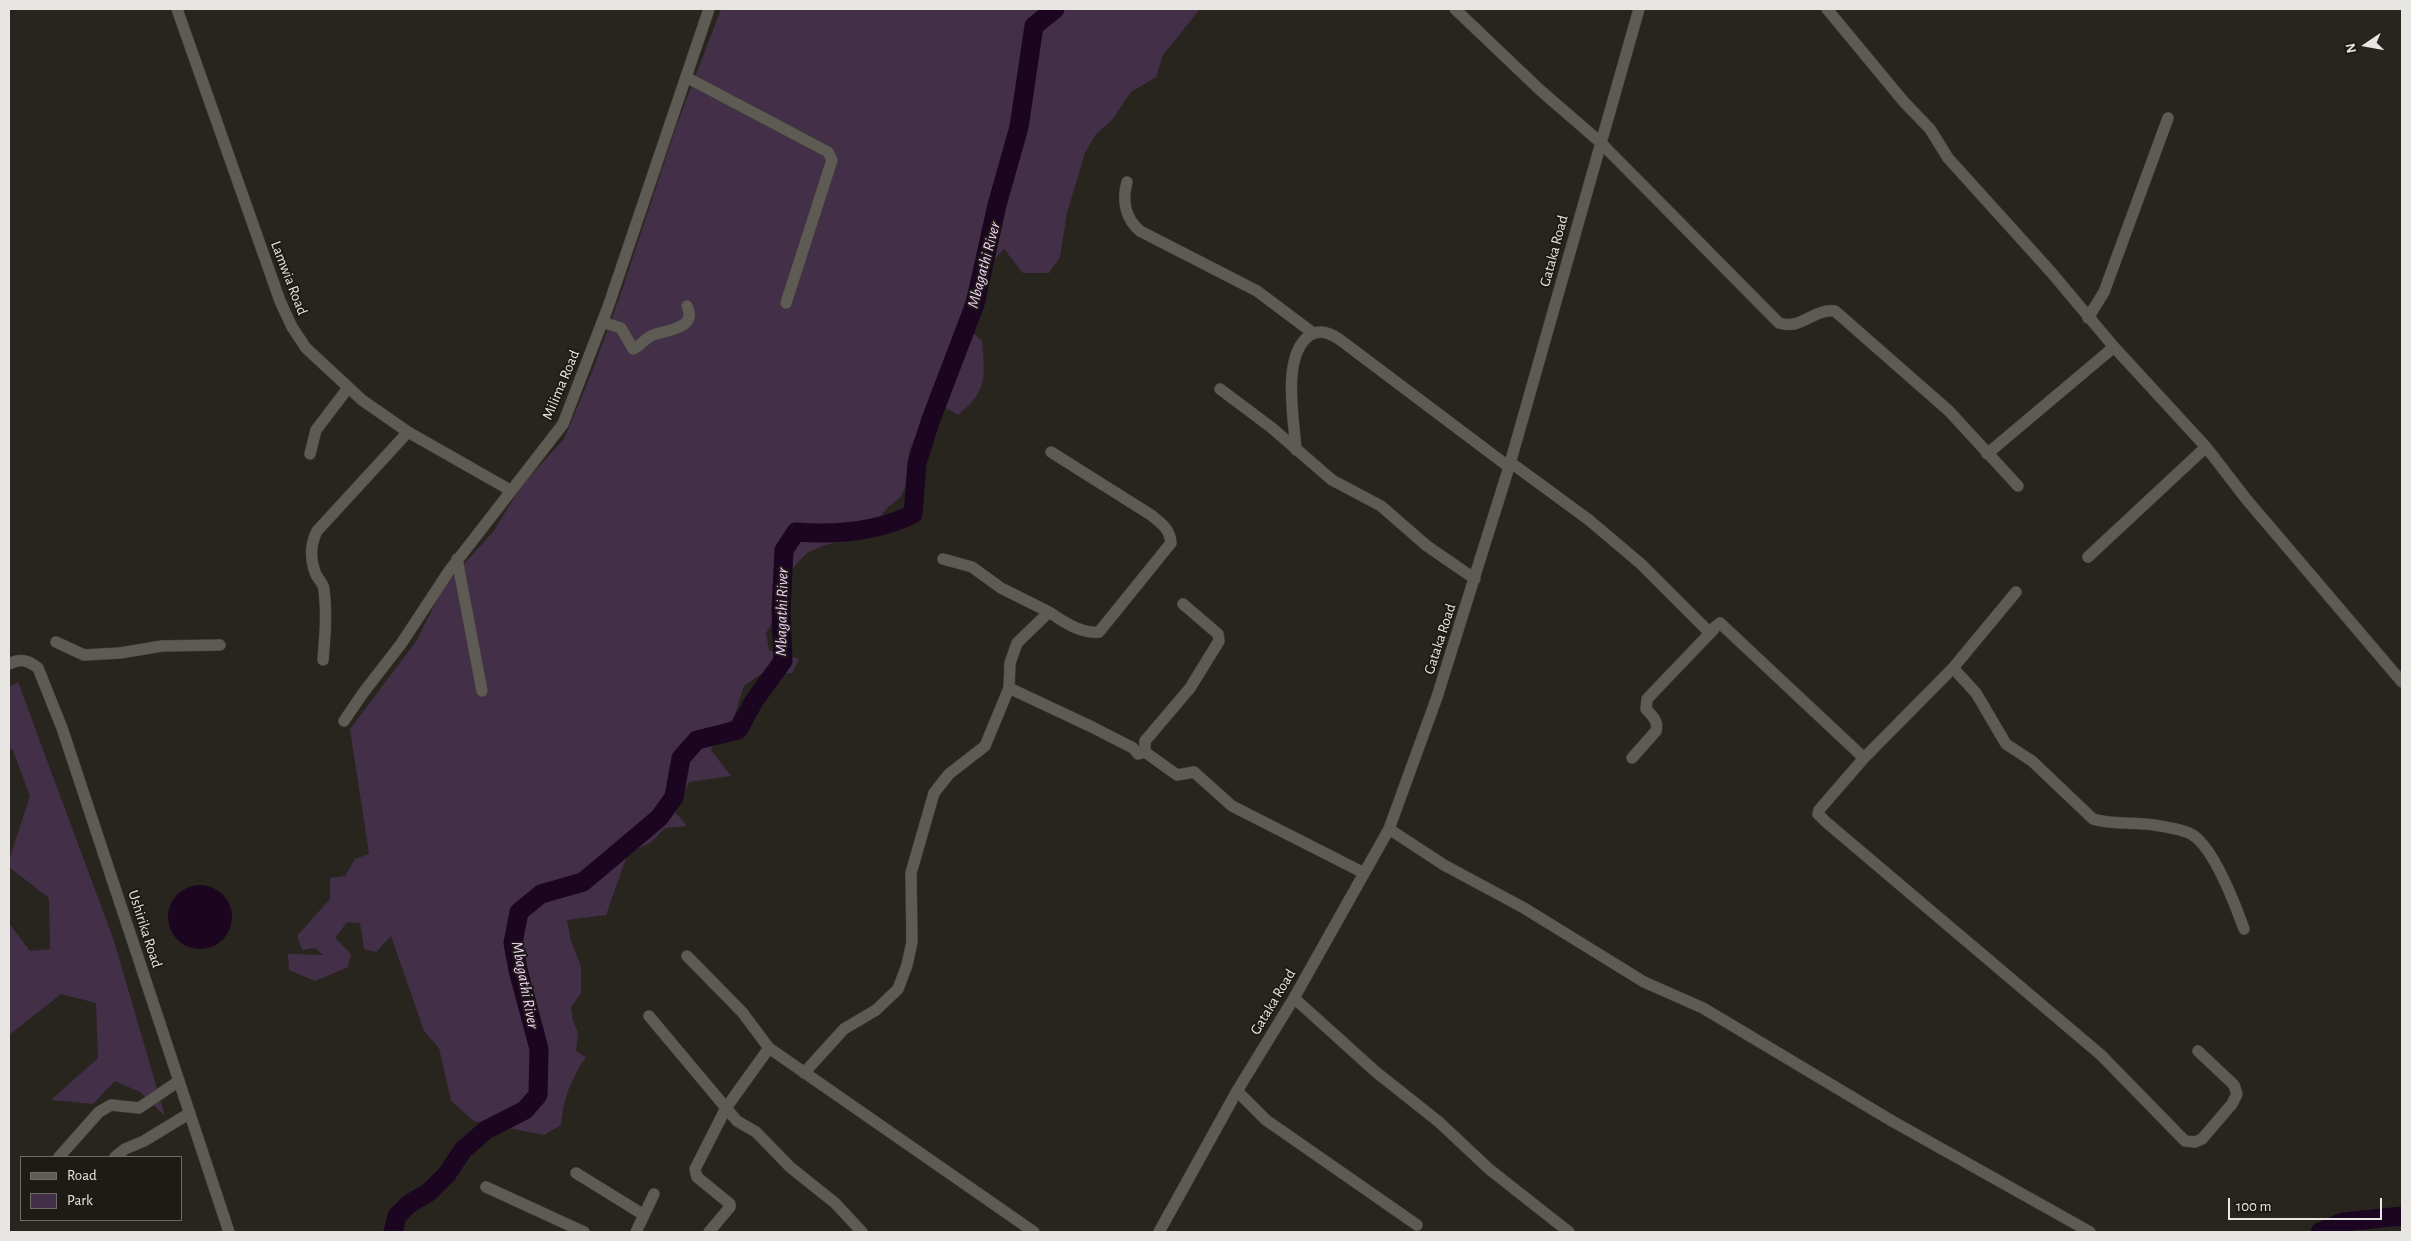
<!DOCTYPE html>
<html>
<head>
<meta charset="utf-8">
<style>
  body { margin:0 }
  #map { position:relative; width:2411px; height:1241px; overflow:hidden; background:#28251f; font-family:"Alegreya Sans",sans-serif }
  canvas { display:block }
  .frame { position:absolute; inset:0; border:10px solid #e8e6e2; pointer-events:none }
  .legend { position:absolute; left:20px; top:1156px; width:162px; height:65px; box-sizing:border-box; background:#1e1b16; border:1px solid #6f6c68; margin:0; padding:6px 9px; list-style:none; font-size:15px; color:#e8e6e2 }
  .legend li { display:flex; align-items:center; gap:10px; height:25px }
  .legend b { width:25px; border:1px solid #6f6c68 }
  .north { position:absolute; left:2341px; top:20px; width:50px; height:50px; -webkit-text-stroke:4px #1e1b16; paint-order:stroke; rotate:258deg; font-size:14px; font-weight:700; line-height:20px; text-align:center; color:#e8e6e2 }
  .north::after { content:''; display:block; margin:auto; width:18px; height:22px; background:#e8e6e2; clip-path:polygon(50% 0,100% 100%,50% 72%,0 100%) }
  .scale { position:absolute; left:2228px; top:1198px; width:154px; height:22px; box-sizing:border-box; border:2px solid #e8e6e2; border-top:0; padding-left:6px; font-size:15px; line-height:18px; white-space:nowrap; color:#e8e6e2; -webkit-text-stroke:4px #1e1b16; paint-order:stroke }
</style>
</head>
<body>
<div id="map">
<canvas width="2411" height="1241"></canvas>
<div class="frame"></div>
<ul class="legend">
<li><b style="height:6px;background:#5e5b54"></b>Road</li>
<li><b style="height:14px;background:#432f47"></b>Park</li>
</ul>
<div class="north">N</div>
<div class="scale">100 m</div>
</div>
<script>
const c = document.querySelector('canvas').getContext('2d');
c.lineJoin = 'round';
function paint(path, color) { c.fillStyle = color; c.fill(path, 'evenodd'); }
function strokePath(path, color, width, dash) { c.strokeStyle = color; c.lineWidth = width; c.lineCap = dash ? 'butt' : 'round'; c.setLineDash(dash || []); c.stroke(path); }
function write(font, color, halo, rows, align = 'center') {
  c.font = font + ' "Alegreya Sans",sans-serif'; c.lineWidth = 4; c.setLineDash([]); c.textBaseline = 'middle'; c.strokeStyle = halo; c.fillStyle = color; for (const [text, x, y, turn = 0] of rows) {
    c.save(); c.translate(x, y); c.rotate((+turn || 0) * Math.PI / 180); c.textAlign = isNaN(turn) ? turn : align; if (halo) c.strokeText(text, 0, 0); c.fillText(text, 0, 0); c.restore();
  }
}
const green = new Path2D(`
  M721,9h479l-37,46 -7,22 -25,15 -19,28 -16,14 -11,19 -18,60 -7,44 -11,16h-26l-19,-24 -35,39 -9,33 22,20c3,35 6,50 -24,74l-27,-16 -22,53 1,25 -10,21 -13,10 -22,27 -40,10 -18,8 -17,18 -3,28 -21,34 3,17 30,9 -7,14 -31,1 -17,12 -11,34 -14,6 -8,24 20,26 -42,6 -6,12 -18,6 22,26 -22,2 -15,15 -22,10 -22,62 -39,5 4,21 10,25v27l-10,14 2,14 5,11 -2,19 10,6c-15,21 -23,43 -25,68l-17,10 -70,-14 -23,-20 -12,-53 -15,-17 -33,-95 -15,16 -12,-3 -4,-26 -13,-1 -12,16 16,16 -3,13 -33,14 -26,-11 -1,-16 35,1 -8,-7 -13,2 -5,-14 33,-37v-21l15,-2 10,-17 14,-5 -19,-125 67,-89 27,-54 49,-54 29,-47 42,-46 28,-67 29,-79 55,-166z
  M18,682l96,259 51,175 -25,-24 -25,-11 -22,23 -42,-4 47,-42 -2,-55 -35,-9 -52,41v-112l21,28 20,-2 -1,-51 -40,-31v-7l21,-64 -18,-48 -3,4v-65z`);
const water = new Path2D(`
  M168 917a32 32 0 1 1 64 0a32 32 0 1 1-64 0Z`);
const river = new Path2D(`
  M393,1232l4,-16 12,-12 20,-12 18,-18 16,-24 23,-20 39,-20 13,-15 1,-46 -21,-79 -5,-27 6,-31 22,-18 42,-12 76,-64 15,-21 7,-39 16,-18 41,-10 16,-29 29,-40 -2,-50 3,-61 12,-18c40,3 81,0 117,-18l4,-51 13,-41 45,-118 22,-99 22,-78 15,-101 21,-17
  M2320,1232l23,-10 59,-6`);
const minor = new Path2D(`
  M177,9l103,292 12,26 14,21 56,52 46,32 102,58
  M1455,9l85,81 60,52 179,181c24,7 32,-14 56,-12l114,100 69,75
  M1827,9l77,93 26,27 18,29 103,114 63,75 92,100 41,53 155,182
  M686,77l142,75 4,8 -46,143
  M1127,182c-5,18 -2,36 13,49l117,60 56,42
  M2088,318l16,-26 64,-174
  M602,322l19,6 12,21c8,-3 12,-11 20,-14 13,-5 45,-6 34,-29
  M1220,389l52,39 60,52 49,26 46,40 48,33
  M1296,450c-2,-31 -15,-95 14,-115 10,-6 20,-2 29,4l170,128
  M310,454l6,-24 32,-42
  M1987,454l127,-107
  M1510,462l79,58 52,44 68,68 11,-9 144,135
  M2088,557l118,-110
  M457,559l25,132
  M1183,604l35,30 1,7 -29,47 -45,53v11l32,23 17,-3 38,34 132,67
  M1049,612c15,10 32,22 50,20l72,-89c-1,-14 -9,-19 -20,-28l-100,-63
  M56,642l28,13 36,-2 42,-7 58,-1
  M323,660c2,-23 4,-47 1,-70 0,-7 -7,-11 -9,-18 -5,-14 -5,-27 2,-41l91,-99
  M9,664c11,-6 19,-4 29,4l24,60 167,504
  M1953,668l63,-76
  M1009,688l83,39 41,21 5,6 7,-2
  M344,721l19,-28 38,-49 48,-73 114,-147 45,-117 101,-298
  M1632,758l24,-27c3,-10 -4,-15 -10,-22l1,-10 67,-70
  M1389,829l55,36 80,43 120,74 59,26 189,113 198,111
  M687,956l55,56 27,36
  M1294,998l82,74 63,50 50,47 80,63
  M649,1016l88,105 19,11 34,35 45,36 27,29
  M2198,1051l36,34 3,9 -5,10 -30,35 -7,3 -10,-1 -84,-86 -275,-233 -8,-8 1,-4 45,-52 89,-90 23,25 30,51 26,17 61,58c19,6 41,3 61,6 8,1 30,5 37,9 22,12 44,70 53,95
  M804,1073l40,-44 32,-19 22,-21 9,-24 5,-23 -1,-69 23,-80 15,-19 36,-28 24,-58 1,-25 7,-20 32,-31 -48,-24 -29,-21 -29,-8
  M1237,1091l29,29 151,105
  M59,1157l40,-45 12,-7 28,3 40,-27
  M115,1157l10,-8 19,-8 46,-28
  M576,1173l68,42
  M486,1187l98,45
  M636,1232l18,-38
  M709,1232l21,-25v-3l-33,-27 -2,-8 31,-61 43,-60 265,184
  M1159,1232l78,-141 57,-93 95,-169 48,-132 72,-230 130,-458`);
const streetNames = [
  ["Gataka Road",1554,251,-75],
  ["Lamwia Road",289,278,69],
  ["Milima Road",561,385,-67],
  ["Gataka Road",1440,639,-72],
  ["Ushirika Road",145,929,72],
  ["Gataka Road",1273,1002,-59]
];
const waterNames = [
  ["Mbagathi River",984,265,-75],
  ["Mbagathi River",782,612,-89],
  ["Mbagathi River",525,985,79]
];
paint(green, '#432f47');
paint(water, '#1b0520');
strokePath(river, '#1b0520', 19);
strokePath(minor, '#45423d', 12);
strokePath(minor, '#5e5b54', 11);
write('15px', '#e8e6e2', '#1e1b16', streetNames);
write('italic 16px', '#f7d1ff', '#1e1b16', waterNames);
</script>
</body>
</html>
